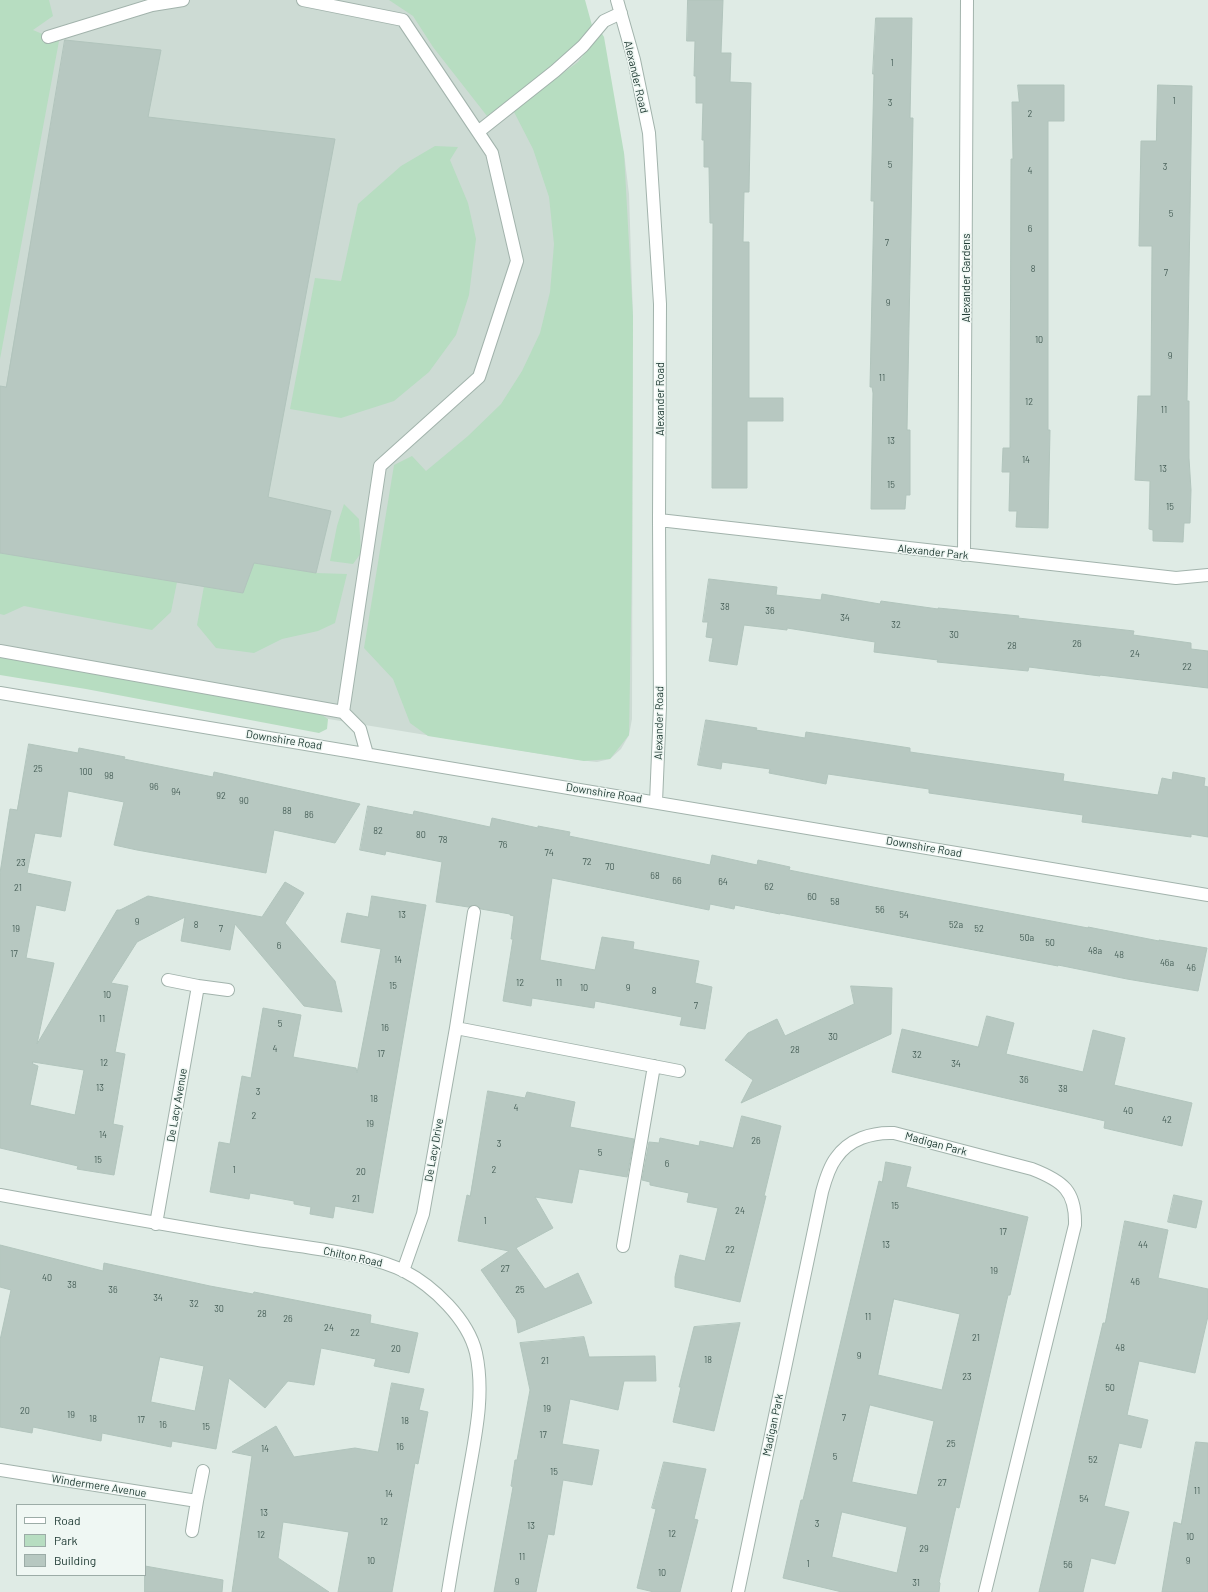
<!DOCTYPE html>
<html>
<head>
<meta charset="utf-8">
<style>
  body { margin:0 }
  #map { position:relative; width:1208px; height:1592px; overflow:hidden; background:#dfebe5; font-family:Barlow,sans-serif }
  canvas { display:block }
  .legend { position:absolute; left:16px; top:1504px; width:130px; height:72px; box-sizing:border-box; background:#eff7f3; border:1px solid #9caca7; margin:0; padding:5px 7px; list-style:none; font-size:12px; color:#203b34 }
  .legend li { display:flex; align-items:center; gap:8px; height:20px }
  .legend b { width:20px; border:1px solid #9caca7 }
</style>
</head>
<body>
<div id="map">
<canvas width="1208" height="1592"></canvas>
<ul class="legend">
<li><b style="height:5px;background:#fff"></b>Road</li>
<li><b style="height:11px;background:#b7ddc1"></b>Park</li>
<li><b style="height:11px;background:#b7c8c1"></b>Building</li>
</ul>
</div>
<script>
const c = document.querySelector('canvas').getContext('2d');
c.lineJoin = 'round';
function paint(path, color) { c.fillStyle = color; c.fill(path, 'evenodd'); }
function strokePath(path, color, width, dash) { c.strokeStyle = color; c.lineWidth = width; c.lineCap = dash ? 'butt' : 'round'; c.setLineDash(dash || []); c.stroke(path); }
function write(font, color, halo, rows, align = 'center') {
  c.font = font + ' Barlow,sans-serif'; c.lineWidth = 3; c.setLineDash([]); c.textBaseline = 'middle'; c.strokeStyle = halo; c.fillStyle = color; for (const [text, x, y, turn = 0] of rows) {
    c.save(); c.translate(x, y); c.rotate((+turn || 0) * Math.PI / 180); c.textAlign = isNaN(turn) ? turn : align; if (halo) c.strokeText(text, 0, 0); c.fillText(text, 0, 0); c.restore();
  }
}
const built = new Path2D(`
  M0,0h556l68,153 5,41 4,123 -1,402 -3,16 -8,14 -11,10 -13,3 -19,-2 -578,-95z`);
const green = new Path2D(`
  M0,0h49l4,16 -20,14 26,11 -59,318z
  M389,0h196l8,29 -36,35 -70,52 -54,-69 -20,-31z
  M601,32l3,5 20,116 9,164 -1,243 -3,175 -19,24 -26,2 -156,-25 -18,-13 -17,-44 -29,-31 30,-183 18,-9 14,15 42,-35 33,-32 21,-33 18,-38 10,-41 4,-48 -5,-47 -16,-48 -20,-39 65,-48z
  M435,146l23,1 -8,13 18,43 8,36 -7,56 -13,40 -27,37 -35,29 -53,17 -51,-9 25,-131 26,3 17,-77 43,-38z
  M344,504l15,15 2,34 -8,11 -23,-3 7,-35z
  M0,553l177,29 -6,30 -19,18 -128,-24 -20,9 -4,-1z
  M254,563l62,10 31,1 -12,49 -17,8 -36,8 -28,14 -38,-5 -19,-23 7,-39 39,7z
  M0,654l319,59 9,6 -1,10 -8,4 -233,-44 -86,-14z`);
const building = new Path2D(`
  M688,0h35l-2,53h10l-1,29 21,1 -2,109h-5l-1,50h6v156h34v23h-36v67h-35l1,-265h-3l-1,-56h-5v-27h-2l1,-37h-7v-27h-2l1,-35h-8z
  M876,18h36l-2,100h3l-6,312h3v65h-4l-1,14h-34l2,-116 -1,-6h-2l4,-186h-3l3,-127h-1z
  M65,40l96,10 -13,67 187,22 -67,358 63,14 -15,62 -62,-10 -11,30 -243,-40v-167l6,1z
  M1018,85h46v36h-16v309h2l-2,98 -32,-1 1,-16h-8l1,-39h-8l1,-24h7l1,-289h2l-1,-57h7z
  M1158,85l34,1 -5,315h2v57l2,32 -1,33h-6l-1,19 -30,-1v-11l-4,-1 1,-48 -15,-1 3,-84h13l1,-150h-13l2,-105h15z
  M709,579l68,8 -1,8 45,5 1,-6 58,10 1,-3 57,8v-1l81,8 -1,2 116,13 -1,4 58,8v6l17,2v37l-108,-13v1l-71,-9 -1,4 -91,-9 1,-2 -64,-8 1,-10 -88,-14v2l-43,-5 -7,40 -28,-4 4,-23 -7,-1 2,-15h-5z
  M706,720l51,8 -1,2 49,8 1,-6 104,16v4l154,22 -1,7 95,14 4,-17 10,2 1,-8 32,6 -1,8 4,1v50l-17,-3v3l-109,-15 1,-7 -154,-22v-4l-101,-15 -2,10 -57,-11 1,-4 -48,-7 -1,7 -23,-4z
  M29,744l49,9 1,-5 46,9 -1,2 89,18 1,-5 146,32 -25,39 -61,-13 -8,43 -129,-23 -23,-5 10,-43 -56,-11 -7,46 -26,-4 -8,40 44,9 -6,29 -29,-6 -10,53 28,5 -17,81 80,-134h3l28,-14 114,21 23,-35 19,11 -19,30 50,58 7,31 -38,-6 -69,-82 -5,26 -49,-9 4,-24 -48,25 -26,41 17,3 -13,66 10,2 -12,70 10,2 -9,49 -37,-6 1,-3 -78,-18v-275l10,-64 7,1zM33,1062l51,8 -9,45 -45,-10 8,-39 -5,-2z
  M368,806l45,9 1,-4 76,16 2,-9 46,10v-2l32,6 -1,4 141,29 2,-10 45,10 1,-5 32,7 -1,3 84,17 215,41v-1l71,14v-1l48,8 -9,43 -71,-12 -69,-14v1l-278,-53v1l-45,-9 -1,4 -24,-5 -1,6 -157,-32 -12,82 55,10 7,-33 32,5 -1,7 66,12 -4,22 17,4 -7,42 -25,-4 2,-8 -87,-16 -1,7 -62,-10 -1,8 -28,-5 10,-62h-2l3,-23 -4,-1v-1l-29,-5 -5,-4 -8,2 -32,-5 6,-40 -56,-11 -1,4 -25,-5z
  M372,896l54,9 -53,308 -38,-7 -2,12 -23,-4 1,-7 -17,-3v-3l-44,-8 -1,6 -39,-7 9,-50 11,2 12,-68 9,2 12,-70 38,7 -8,42 63,11 1,5 24,-124 -40,-7 6,-29 21,4z
  M851,986l41,2 -1,46 -150,69 12,-23 -28,-20 23,-27 29,-14 8,17 69,-32z
  M987,1016l27,7 -8,31 77,18 10,-42 32,8 -11,47 78,18 -10,43 -78,-18 1,-7 -213,-49 10,-43 76,18z
  M488,1091l37,7 2,-6 48,10 -5,25 64,12 -7,38 -48,-8 -7,34 -37,-6 18,31 -37,20 29,41 33,-16 14,30 -74,30 -2,-13 -35,-50 28,-19 -51,-10 9,-46 3,1z
  M742,1116l39,10 -17,70h2l-26,106 -65,-15v-10l5,-22 25,6 13,-53 -31,-6 2,-9 -39,-8v-3l-8,-2 7,-38 10,1 1,-5 39,8 1,-5 33,7z
  M886,1162l25,5 -5,20 122,30 -18,78h-2l-49,213 -3,-1 -17,75 1,1 -1,9h-97l-59,-14 18,-78h2l76,-319 3,1zM894,1299l66,15 -18,76 -64,-15zM870,1405l64,16 -17,74 -65,-13zM842,1512l65,15 -10,46 -65,-16z
  M1174,1195l28,6 -6,27 -28,-6z
  M1125,1221l43,9 -10,48 50,11v27l-13,57 -56,-12 -12,54 21,5 -7,28 -22,-5 -15,63 25,6 -14,52 -24,-6 -8,34h-44l64,-269h2z
  M0,1245l103,26 1,-8 106,23 43,8 1,-2 117,23 -1,8 48,10 -9,40 -35,-7 2,-7 -55,-11 -7,37 -26,-4 -23,27 -36,-30 -13,71 -44,-8 -1,6 -69,-14 -1,8 -68,-14 -1,6 -32,-6v-87l11,-50 -11,-3zM160,1357l44,9 -9,45 -44,-9z
  M740,1323l-26,108 -41,-9 8,-35h-2l15,-60z
  M584,1337l5,20 66,-1 1,25h-32l-6,29 -48,-11 -8,45 37,6 -7,35 -29,-5 -9,55 -6,-1 -12,58h-42l19,-105 -2,-1 4,-26h2l13,-70 -10,-47z
  M392,1383l32,6 -5,21 9,2 -10,52 -3,-1 -23,129h-54l11,-60 -66,-10 -5,36 51,34h-97l20,-136 -20,-4 44,-26 18,31 61,-9 23,4z
  M1196,1442l12,1v149h-46l12,-70 7,2z
  M664,1462l42,7 -12,50 4,1 -18,72h-26l-17,-4 19,-79 -4,-1z
  M145,1566l78,14 -1,12h-77z`);
const minor = new Path2D(`
  M303,0l100,20 89,133 25,108 -38,116 -99,89 -37,246
  M617,0l17,60 15,73 11,171 -1,216 1,187 -4,95
  M48,37l104,-32 31,-5
  M478,132l77,-61 28,-25 21,-25 17,-8
  M659,520l517,58 32,-3
  M964,555l3,-555
  M0,651l343,61 17,17 7,25
  M0,693l1208,202
  M198,986l30,4
  M456,1028l223,43
  M0,1195c82,15 164,30 246,43 24,4 49,7 73,11 29,5 58,9 85,22 29,15 64,48 72,82 9,42 -1,84 -8,125 -7,38 -14,76 -20,114
  M156,1224l42,-238 -30,-6
  M623,1246l31,-180
  M403,1271l20,-57 33,-186 18,-116
  M0,1470l197,31 6,-30
  M192,1531l5,-30
  M738,1592l84,-400c3,-11 7,-25 14,-34 13,-19 36,-26 58,-25l138,36c31,12 44,22 43,56l-90,367`);
const numberNames = [
  ["1",892,63],
  ["1",1174,101],
  ["3",890,103],
  ["2",1030,114],
  ["5",890,165],
  ["3",1165,167],
  ["4",1030,171],
  ["5",1171,214],
  ["6",1030,229],
  ["7",887,243],
  ["8",1033,269],
  ["7",1166,273],
  ["9",888,303],
  ["10",1039,340],
  ["9",1170,356],
  ["11",882,378],
  ["12",1029,402],
  ["11",1164,410],
  ["13",891,441],
  ["14",1026,460],
  ["13",1163,469],
  ["15",891,485],
  ["15",1170,507],
  ["38",725,607],
  ["36",770,611],
  ["34",845,618],
  ["32",896,625],
  ["30",954,635],
  ["26",1077,644],
  ["28",1012,646],
  ["24",1135,654],
  ["22",1187,667],
  ["25",38,769],
  ["100",86,772],
  ["98",109,776],
  ["96",154,787],
  ["94",176,792],
  ["92",221,796],
  ["90",244,801],
  ["88",287,811],
  ["86",309,815],
  ["82",378,831],
  ["80",421,835],
  ["78",443,840],
  ["76",503,845],
  ["74",549,853],
  ["72",587,862],
  ["23",21,863],
  ["70",610,867],
  ["68",655,876],
  ["66",677,881],
  ["64",723,882],
  ["62",769,887],
  ["21",18,888],
  ["60",812,897],
  ["58",835,902],
  ["56",880,910],
  ["13",402,915],
  ["54",904,915],
  ["9",137,922],
  ["8",196,925],
  ["52a",956,925],
  ["19",16,929],
  ["7",221,929],
  ["52",979,929],
  ["50a",1027,938],
  ["50",1050,943],
  ["6",279,946],
  ["48a",1095,951],
  ["17",14,954],
  ["48",1119,955],
  ["14",398,960],
  ["46a",1167,963],
  ["46",1191,968],
  ["12",520,983],
  ["11",559,983],
  ["15",393,986],
  ["10",584,988],
  ["9",628,988],
  ["8",654,991],
  ["10",107,995],
  ["7",696,1006],
  ["11",102,1019],
  ["5",280,1024],
  ["16",385,1028],
  ["30",833,1037],
  ["4",275,1049],
  ["28",795,1050],
  ["17",381,1054],
  ["32",917,1055],
  ["12",104,1063],
  ["34",956,1064],
  ["36",1024,1080],
  ["13",100,1088],
  ["38",1063,1089],
  ["3",258,1092],
  ["18",374,1099],
  ["4",516,1108],
  ["40",1128,1111],
  ["2",254,1116],
  ["42",1167,1120],
  ["19",370,1124],
  ["14",103,1135],
  ["26",756,1141],
  ["3",499,1144],
  ["5",600,1153],
  ["15",98,1160],
  ["6",667,1164],
  ["1",234,1170],
  ["2",494,1170],
  ["20",361,1172],
  ["21",356,1199],
  ["15",895,1206],
  ["24",740,1211],
  ["1",485,1221],
  ["17",1003,1232],
  ["13",886,1245],
  ["44",1143,1245],
  ["22",730,1250],
  ["27",505,1269],
  ["19",994,1271],
  ["40",47,1278],
  ["46",1135,1282],
  ["38",72,1285],
  ["36",113,1290],
  ["25",520,1290],
  ["34",158,1298],
  ["32",194,1304],
  ["30",219,1309],
  ["28",262,1314],
  ["11",868,1317],
  ["26",288,1319],
  ["24",329,1328],
  ["22",355,1333],
  ["21",976,1338],
  ["48",1120,1348],
  ["20",396,1349],
  ["9",859,1356],
  ["18",708,1360],
  ["21",545,1361],
  ["23",967,1377],
  ["50",1110,1388],
  ["19",547,1409],
  ["20",25,1411],
  ["19",71,1415],
  ["7",844,1418],
  ["18",93,1419],
  ["17",141,1420],
  ["18",405,1421],
  ["16",163,1425],
  ["15",206,1427],
  ["17",543,1435],
  ["25",951,1444],
  ["16",400,1447],
  ["14",265,1449],
  ["5",835,1457],
  ["52",1093,1460],
  ["15",554,1472],
  ["27",942,1483],
  ["11",1197,1491],
  ["14",389,1494],
  ["54",1084,1499],
  ["13",264,1513],
  ["12",384,1522],
  ["3",817,1524],
  ["13",531,1526],
  ["12",672,1534],
  ["12",261,1535],
  ["10",1190,1537],
  ["29",924,1549],
  ["11",522,1557],
  ["10",371,1561],
  ["9",1188,1561],
  ["1",808,1564],
  ["56",1068,1565],
  ["10",662,1573],
  ["9",517,1582],
  ["31",916,1583]
];
const streetNames = [
  ["Alexander Road",636,77,77],
  ["Alexander Gardens",966,278,-90],
  ["Alexander Road",660,399,-90],
  ["Alexander Park",933,552,6],
  ["Alexander Road",659,723,-89],
  ["Downshire Road",284,740,9],
  ["Downshire Road",604,793,9],
  ["Downshire Road",924,847,10],
  ["De Lacy Avenue",177,1105,-80],
  ["Madigan Park",936,1144,15],
  ["De Lacy Drive",434,1150,-80],
  ["Chilton Road",353,1257,12],
  ["Madigan Park",773,1425,-78],
  ["Windermere Avenue",99,1486,9]
];
paint(built, '#cddbd4');
paint(green, '#b7ddc1');
paint(building, '#b7c8c1');
strokePath(building, '#b1c4bc', 1);
strokePath(minor, '#a2b3ac', 14);
strokePath(minor, '#fff', 12);
write('9px', '#465e57', null, numberNames);
write('11px', '#203b34', '#eff7f3', streetNames);
</script>
</body>
</html>
